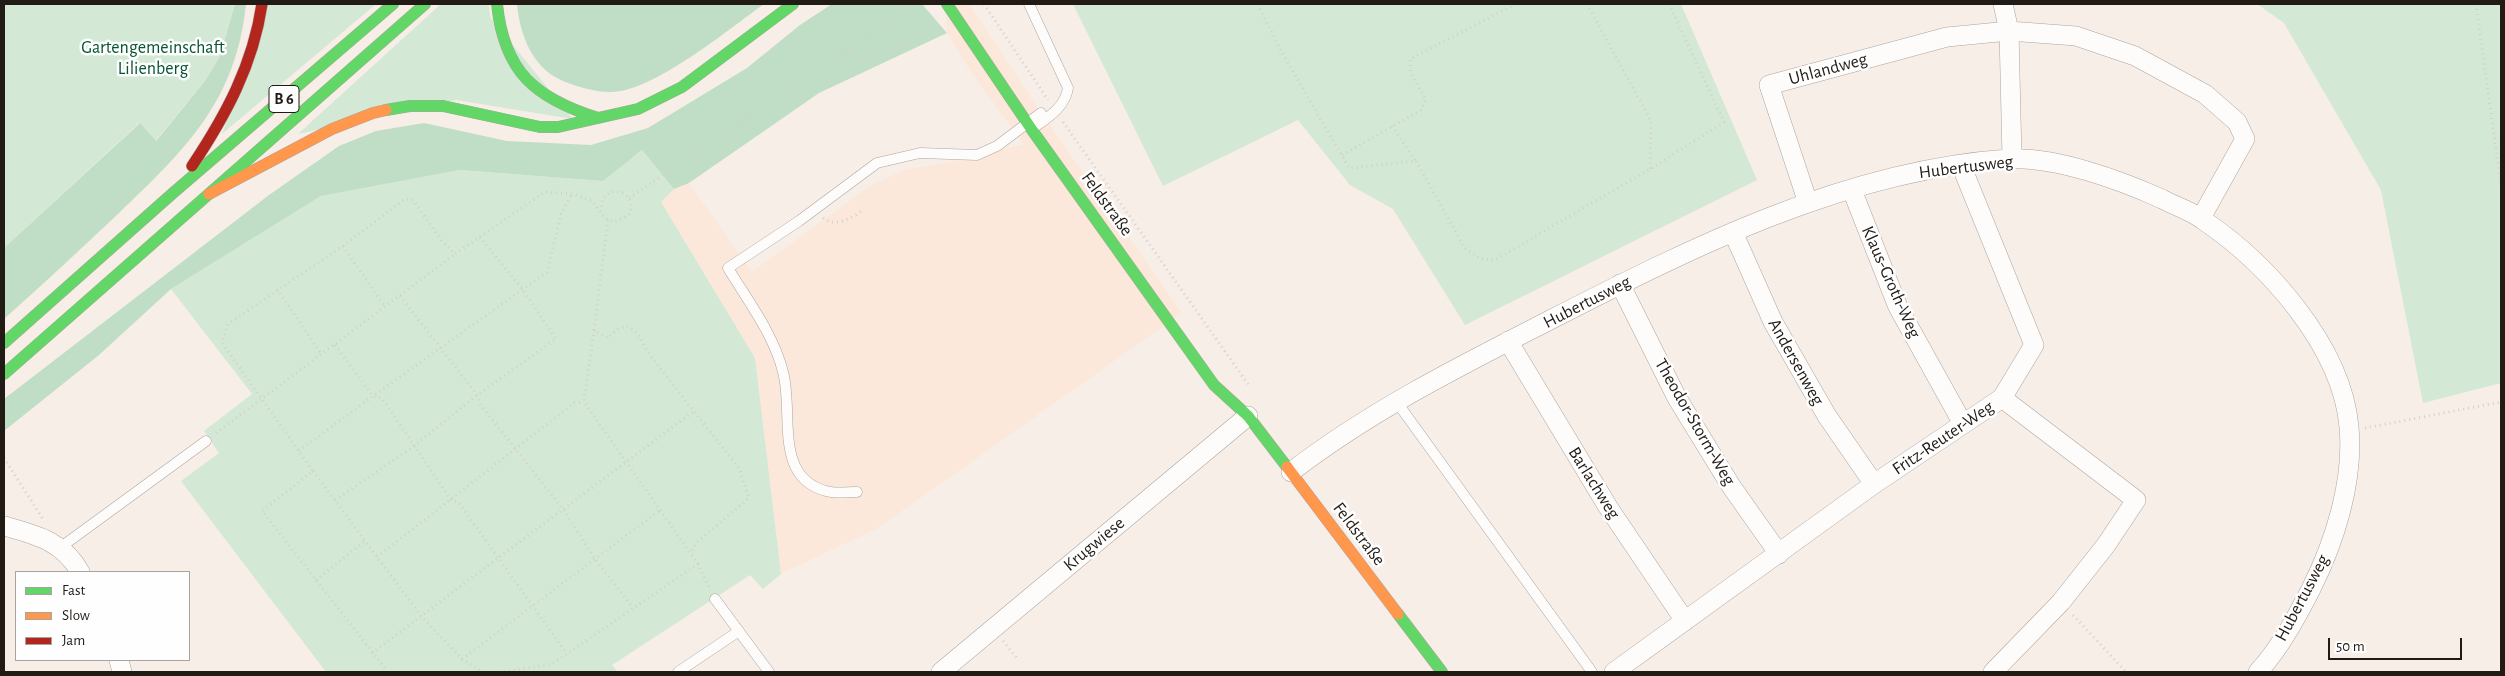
<!DOCTYPE html>
<html>
<head>
<meta charset="utf-8">
<style>
  body { margin:0 }
  #map { position:relative; width:2505px; height:676px; overflow:hidden; background:#f7eee7; font-family:"Alegreya Sans",sans-serif }
  canvas { display:block }
  .frame { position:absolute; inset:0; border:5px solid #211a15; pointer-events:none }
  .legend { position:absolute; left:15px; top:571px; width:175px; height:90px; box-sizing:border-box; background:#fefefe; border:1px solid #a6a3a1; margin:0; padding:6px 9px; list-style:none; font-size:15px; color:#211a15 }
  .legend li { display:flex; align-items:center; gap:10px; height:25px }
  .legend b { width:25px; border:1px solid #a6a3a1 }
  .scale { position:absolute; left:2328px; top:638px; width:134px; height:22px; box-sizing:border-box; border:2px solid #211a15; border-top:0; padding-left:6px; font-size:15px; line-height:18px; white-space:nowrap; color:#211a15; -webkit-text-stroke:4px #fefefe; paint-order:stroke }
</style>
</head>
<body>
<div id="map">
<canvas width="2505" height="676"></canvas>
<div class="frame"></div>
<ul class="legend">
<li><b style="height:6px;background:#63d668"></b>Fast</li>
<li><b style="height:6px;background:#ff974d"></b>Slow</li>
<li><b style="height:6px;background:#b3261e"></b>Jam</li>
</ul>
<div class="scale">50 m</div>
</div>
<script>
const c = document.querySelector('canvas').getContext('2d');
c.lineJoin = 'round';
function paint(path, color) { c.fillStyle = color; c.fill(path, 'evenodd'); }
function strokePath(path, color, width, dash) { c.strokeStyle = color; c.lineWidth = width; c.lineCap = dash ? 'butt' : 'round'; c.setLineDash(dash || []); c.stroke(path); }
function write(font, color, halo, rows, align = 'center') {
  c.font = font + ' "Alegreya Sans",sans-serif'; c.lineWidth = 5; c.setLineDash([]); c.textBaseline = 'middle'; c.strokeStyle = halo; c.fillStyle = color; for (const [text, x, y, turn = 0] of rows) {
    c.save(); c.translate(x, y); c.rotate((+turn || 0) * Math.PI / 180); c.textAlign = isNaN(turn) ? turn : align; if (halo) c.strokeText(text, 0, 0); c.fillText(text, 0, 0); c.restore();
  }
}
const built = new Path2D(`
  M946,4h23l72,109 141,200 -304,215 -97,46 -26,-216 -94,-156 13,-13 15,-6 63,89 118,-86 34,-16 55,-10 65,-16 -52,-70 -25,-41z`);
const green = new Path2D(`
  M4,4h231l-15,52 -15,25 -50,60 -16,-18 -135,125z
  M268,4h108l-154,130z
  M441,4h48l1,13 83,102 -117,-19 -158,34z
  M1073,4h608l76,176 -292,145 -72,-116 -43,-24 -52,-65 -135,66z
  M2257,4h244v379l-78,20 -42,-213 -97,-167z
  M642,150l32,39 -13,13 94,156 26,216 -18,15 -13,-14 -138,90 6,7h-292l-145,-191 38,-28 -15,-22 48,-37 -81,-105 150,-93 139,-26 143,11z`);
const forest = new Path2D(`
  M235,4h11c-10,97 -60,145 -127,209 -38,36 -76,71 -115,106v-71l136,-125 16,18 49,-60 15,-25z
  M517,4h247c-35,25 -111,88 -153,88 -17,0 -33,-5 -48,-11 -31,-13 -43,-46 -46,-77z
  M832,4h90l25,29 -128,60 -130,90 -15,6 -32,-39 -39,31 -143,-11 -139,26 -150,93 -72,66 -95,76v-32l265,-204 70,-49 37,-15 48,-8 83,18 84,4 57,-17 99,-60 53,-43z`);
const path = new Path2D(`
  M984,4l64,96
  M1261,4l-1,5 20,40 69,119 67,-7 48,86 16,12 15,1 155,-91 74,-47 -55,-118
  M1587,4l64,117 -1,48
  M2476,4l25,181
  M844,51l20,12 73,-34
  M1063,122l185,262
  M1392,126l24,35
  M1342,155l79,-45 5,-10 -15,-27 -1,-14 106,-55
  M629,198l287,-194
  M823,218c13,10 28,0 39,-7
  M608,220l-14,110 14,8 10,-9 9,-3 10,7 14,24 88,111 10,30 -52,44 -6,10
  M343,246l42,61
  M277,289l45,66
  M400,296l77,99 3,9 83,105 32,50 38,49
  M594,330l-10,72 114,162
  M335,345l38,51 9,2 69,102 8,3 108,151
  M2365,428l136,-26
  M216,433l239,-179
  M299,451l74,-55 174,-124 14,-58 11,-20
  M4,458l39,61
  M313,471l108,145 41,43 20,13
  M335,500l78,-53 64,-52 79,-56 -33,-49 -43,-53
  M377,557l197,-154 10,-1
  M316,580l49,-39
  M2073,615l53,57
  M1003,641l14,17
  M372,653l322,-242
  M462,659l198,-149
  M388,672l-126,-161 51,-40 -91,-128 6,-19 115,-78 62,-47 8,1 29,41 13,13 90,-62 27,2 20,7 13,17 10,4 13,-6c6,-10 3,-19 -7,-24h-10l-8,6 -2,13
  M504,672l48,-8 146,-100 11,23`);
const lane = new Path2D(`
  M1029,4l39,84c-3,20 -21,30 -36,41
  M1396,401l196,271
  M857,492c-10,0 -22,2 -31,-1 -53,-14 -32,-79 -43,-119 -9,-37 -35,-71 -55,-104l71,-47 78,-58 43,-10 57,2 20,-9 44,-33
  M61,547l145,-106
  M715,599l54,73
  M678,672l61,-41`);
const street = new Path2D(`
  M2003,4l6,27 3,128
  M1961,165l73,180 -32,53
  M1852,190l46,117 65,117
  M1808,203l-39,-118 178,-48 62,-6 67,5 59,20 70,38 32,28 8,17 -44,79
  M1733,232l40,90 54,94 47,68
  M1620,284l57,114 54,88 48,68
  M1508,341l100,166 77,114
  M1291,472c79,-61 169,-106 257,-151 143,-73 297,-151 460,-162 46,-3 112,21 154,40 13,7 29,12 41,21 64,43 139,126 146,207 5,54 -14,114 -38,162 -15,29 -31,59 -53,83
  M4,526c32,9 59,15 76,46
  M119,660l3,12
  M941,672l307,-256
  M1614,672l260,-188 128,-86 134,102 -30,45 -45,57 -68,70`);
const fast = new Path2D(`
  M497,4c7,68 38,94 101,114
  M947,4l85,126 182,255 34,31 39,51
  M386,110l24,-4h33l97,21h18l80,-18 44,-22 111,-83
  M4,343l169,-150 220,-189
  M4,374l421,-370
  M1398,614l44,58`);
const slow = new Path2D(`
  M209,194l123,-65 41,-16 13,-3
  M1287,467l111,147`);
const jam = new Path2D(`
  M192,166c34,-51 61,-101 70,-162`);
const shields = [
  [284,99,30]
];
const shieldNames = [
  ["B 6",284,99]
];
const parkNames = [
  ["Gartengemeinschaft",153,48],
  ["Lilienberg",153,69]
];
const streetNames = [
  ["Uhlandweg",1828,69,-15],
  ["Hubertusweg",1966,167,-7],
  ["Feldstraße",1107,204,54],
  ["Klaus-Groth-Weg",1891,282,66],
  ["Hubertusweg",1587,302,-27],
  ["Andersenweg",1796,362,61],
  ["Theodor-Storm-Weg",1695,422,60],
  ["Fritz-Reuter-Weg",1943,438,-34],
  ["Barlachweg",1594,483,58],
  ["Feldstraße",1359,534,53],
  ["Krugwiese",1094,544,-40],
  ["Hubertusweg",2302,598,-62]
];
paint(built, '#fbe8da');
paint(green, '#d3e8d5');
paint(forest, '#bfdec5');
strokePath(lane, '#aca49e', 11);
strokePath(street, '#aca49e', 20);
strokePath(fast, '#aca49e', 12);
strokePath(slow, '#aca49e', 12);
strokePath(jam, '#aca49e', 12);
strokePath(path, '#d3d0ce', 3, [1, 4]);
strokePath(lane, '#fefcfb', 10);
strokePath(street, '#fefcfb', 19);
strokePath(fast, '#63d668', 11);
strokePath(slow, '#ff974d', 11);
strokePath(jam, '#b3261e', 11);
for (const [x, y, w] of shields) { const box = new Path2D(); box.roundRect(x - w / 2, y - 13.5, w, 27, 4); c.fillStyle = '#fefefe'; c.fill(box); strokePath(box, '#211a15', 1); }
write('bold 16px', '#211a15', null, shieldNames);
write('18px', '#065432', '#fefefe', parkNames);
write('18px', '#211a15', '#fefefe', streetNames);
</script>
</body>
</html>
